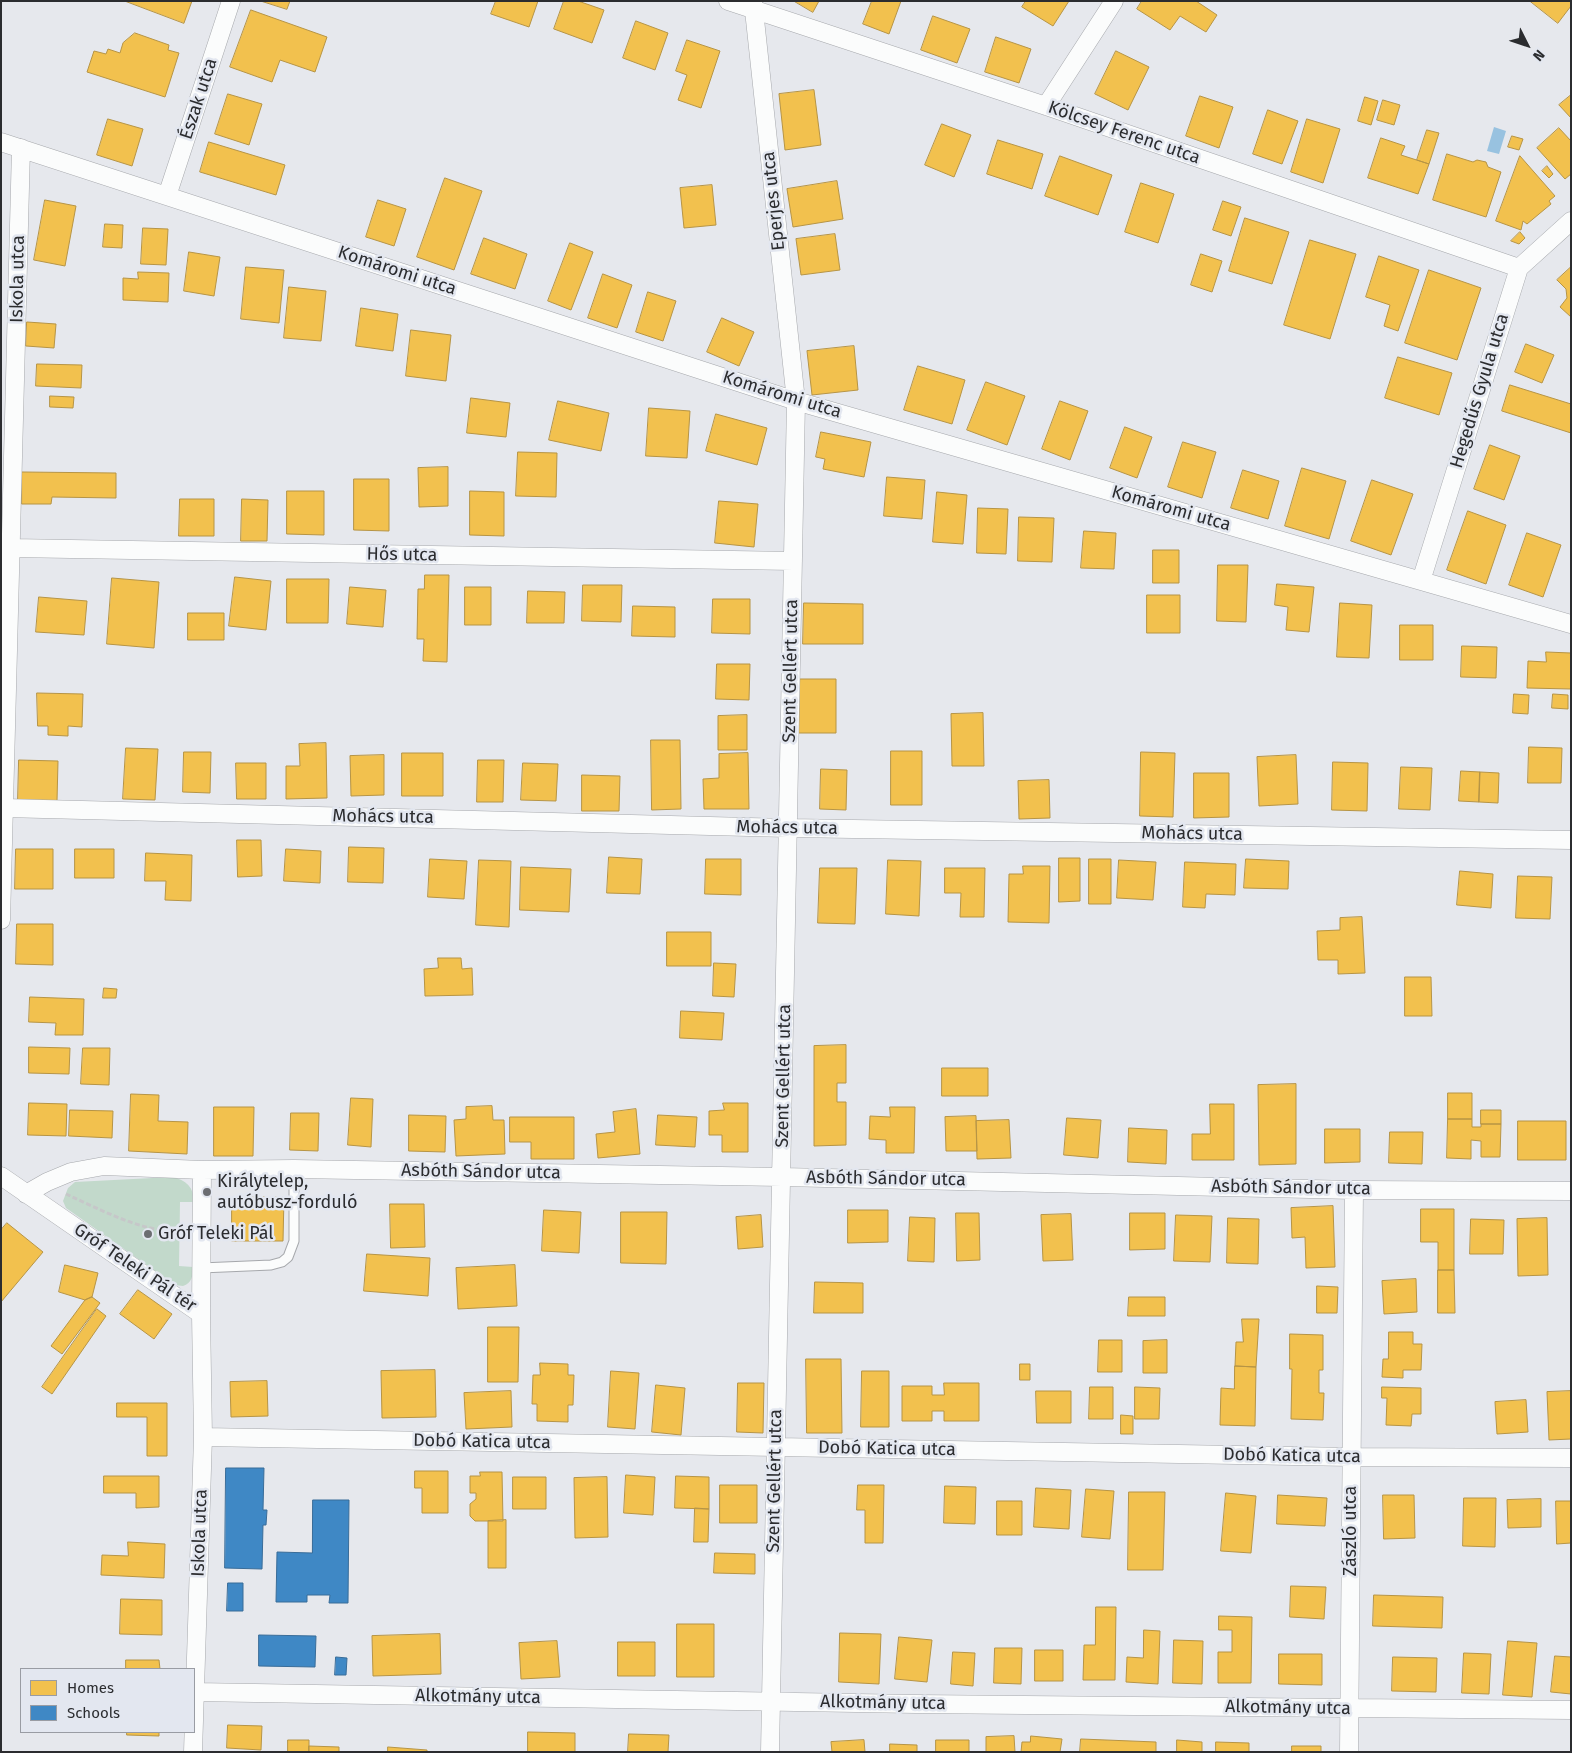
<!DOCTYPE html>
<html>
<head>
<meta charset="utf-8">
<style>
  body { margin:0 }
  #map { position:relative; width:1572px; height:1753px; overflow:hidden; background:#e6e8ed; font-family:"Fira Sans",sans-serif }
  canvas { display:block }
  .frame { position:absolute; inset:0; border:2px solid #2b2c2f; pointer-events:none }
  .legend { position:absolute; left:20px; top:1668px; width:175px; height:65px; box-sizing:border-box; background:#e3e7f0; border:1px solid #999ca3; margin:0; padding:6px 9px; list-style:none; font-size:15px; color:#2b2c2f }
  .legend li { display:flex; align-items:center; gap:10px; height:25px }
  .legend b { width:25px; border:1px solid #999ca3 }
  .north { position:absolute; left:1502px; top:20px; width:50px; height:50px; -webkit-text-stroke:4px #e3e7f0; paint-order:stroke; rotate:131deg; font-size:14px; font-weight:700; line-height:20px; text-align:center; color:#2b2c2f }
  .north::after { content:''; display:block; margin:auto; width:18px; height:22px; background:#2b2c2f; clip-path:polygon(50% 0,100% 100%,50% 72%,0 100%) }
</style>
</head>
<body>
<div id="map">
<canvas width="1572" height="1753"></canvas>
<div class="frame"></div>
<ul class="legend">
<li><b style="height:14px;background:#f2c14e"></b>Homes</li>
<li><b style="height:14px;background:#3f88c5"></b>Schools</li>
</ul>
<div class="north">N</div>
</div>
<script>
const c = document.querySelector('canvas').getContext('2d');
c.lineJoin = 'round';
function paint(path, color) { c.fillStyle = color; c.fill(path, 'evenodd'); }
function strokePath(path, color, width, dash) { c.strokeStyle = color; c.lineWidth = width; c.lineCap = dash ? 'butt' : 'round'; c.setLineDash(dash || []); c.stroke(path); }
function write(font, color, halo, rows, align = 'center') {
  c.font = font + ' "Fira Sans",sans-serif'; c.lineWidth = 5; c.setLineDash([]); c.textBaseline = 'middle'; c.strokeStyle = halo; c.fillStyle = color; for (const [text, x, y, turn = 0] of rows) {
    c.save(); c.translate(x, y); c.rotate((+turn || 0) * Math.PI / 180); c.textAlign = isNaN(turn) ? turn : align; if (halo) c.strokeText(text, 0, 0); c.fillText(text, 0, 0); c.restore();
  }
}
const green = new Path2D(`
  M172,1177c14,3 22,10 22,25h-14l-1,64 14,1c0,9 -1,16 -10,19l-8,-1 -109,-77 -3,-7 5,-13 7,-6z`);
const water = new Path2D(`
  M1494,127l12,4 -7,23 -12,-3z`);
const homes = new Path2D(`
  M125,1h67l-8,22z
  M261,1h29l-3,8z
  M496,1h42l-9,26 -38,-13z
  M564,1h14l26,9 -12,33 -38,-14z
  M794,1h25l-6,11z
  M872,1h29l-12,33 -26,-10z
  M1026,1h43l-16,25 -31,-19z
  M1142,1h54l21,14 -11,17 -26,-16 -10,14 -33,-21z
  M1530,1h41v5l-13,17z
  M251,10l76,27 -12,35 -35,-12 -8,22 -42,-15z
  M933,16l37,13 -13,34 -36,-13z
  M636,21l32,12 -13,37 -32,-12z
  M135,33l34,12 -1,5 11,3 -14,44 -78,-25 7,-21 12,3 2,-5 12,4 3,-10z
  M996,37l35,12 -12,34 -34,-11z
  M687,40l33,11 -19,57 -23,-8 9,-25 -11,-4z
  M1116,51l33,16 -21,43 -33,-16z
  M814,90l7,55 -36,5 -6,-56z
  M228,94l34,10 -13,41 -34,-11z
  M1571,95v23l-12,-13z
  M1200,96l33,11 -14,41 -33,-12z
  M1365,97l13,4 -7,24 -13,-4z
  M1383,100l17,5 -6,20 -17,-5z
  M1268,110l30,11 -16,43 -29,-10z
  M108,119l35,10 -11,37 -35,-11z
  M1307,119l33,10 -17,54 -32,-11z
  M942,124l29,11 -17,42 -29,-12z
  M1559,128l12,13v33l-6,5 -28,-31z
  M1427,130l12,3 -10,31 -12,-4z
  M1512,136l11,3 -4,11 -11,-3z
  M1381,138l24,8 -4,9 28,9 -11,30 -50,-16z
  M998,140l45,14 -11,35 -45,-15z
  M209,142l76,23 -9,30 -76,-23z
  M1447,154l26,8 4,-2 9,2 2,5 13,5 -15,45 -53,-17z
  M1060,156l52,19 -14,40 -53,-19z
  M1520,156l35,40 -6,5 2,3 -24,20 -4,-3 -2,9 -25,-9z
  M1547,166l6,8 -4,4 -7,-7z
  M445,178l37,13 -28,79 -37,-13z
  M837,181l6,38 -50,8 -6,-38z
  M1141,183l33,11 -16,49 -33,-11z
  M712,185l4,40 -32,3 -4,-40z
  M45,200l31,6 -11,60 -31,-6z
  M378,200l28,9 -12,37 -28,-9z
  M1223,201l18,6 -10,29 -18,-6z
  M1245,218l44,14 -17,52 -43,-13z
  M105,224l18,1 -1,23 -19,-1z
  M143,228l25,1 -2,36 -25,-1z
  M1520,232l5,6 -6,6 -8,-3z
  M835,234l5,36 -39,5 -5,-36z
  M484,238l43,16 -12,35 -44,-15z
  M1310,240l46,14 -26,85 -46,-14z
  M570,243l23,9 -22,58 -23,-9z
  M189,252l31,5 -6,39 -30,-5z
  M1201,254l21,7 -10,31 -21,-7z
  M1379,256l40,14 -21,61 -14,-5 6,-21 -24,-8z
  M246,267l38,3 -5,53 -38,-4z
  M1571,267v50l-11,-10 7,-9 -1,-9 -9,-9z
  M1429,270l52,18 -24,72 -52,-17z
  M138,272l31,1 -1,29 -45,-2v-22l15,1z
  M603,274l29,11 -15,43 -29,-10z
  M289,287l37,4 -5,50 -37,-3z
  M648,292l28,9 -13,40 -27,-9z
  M361,308l37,6 -5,37 -37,-5z
  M722,318l32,14 -15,34 -32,-14z
  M27,322l29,2 -2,24 -28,-2z
  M411,330l40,5 -5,46 -40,-5z
  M1526,344l28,11 -12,28 -27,-11z
  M854,346l4,44 -46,5 -5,-44z
  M1398,357l54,16 -13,42 -54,-17z
  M37,364l45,1 -1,23 -45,-2z
  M918,366l47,14 -13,44 -48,-14z
  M986,382l39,14 -18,49 -40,-15z
  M1510,385l61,19v29l-69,-22z
  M50,396l24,1 -1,11 -23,-1z
  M471,398l39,5 -4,34 -39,-4z
  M558,401l51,12 -8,38 -52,-11z
  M1060,401l28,10 -18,49 -28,-11z
  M649,408l41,3 -3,47 -41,-2z
  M716,414l51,14 -10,37 -51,-14z
  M1125,427l27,10 -15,41 -27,-10z
  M821,432l50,10 -7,35 -41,-8 2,-10 -9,-2z
  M1183,442l33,10 -14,46 -34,-11z
  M1490,445l30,11 -16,44 -30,-11z
  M518,452l39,1 -1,44 -40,-1z
  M448,467v39l-29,1 -1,-39z
  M1302,468l44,13 -17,58 -44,-13z
  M1243,470l36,11 -11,38 -37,-11z
  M22,472l94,1v25l-64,-1 -1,7h-29z
  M887,477l38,3 -3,39 -38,-3z
  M354,479h35v52l-35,-1z
  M1372,480l41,14 -22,61 -40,-14z
  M287,491h37v44l-37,-1z
  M470,491l34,1v44l-34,-1z
  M937,492l30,3 -4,49 -30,-2z
  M180,499h34v37h-35z
  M242,499l26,1 -1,41h-26z
  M719,501l39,3 -4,43 -39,-4z
  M978,508l30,1 -2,45 -29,-1z
  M1468,511l38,14 -20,59 -39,-14z
  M1019,517l35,1 -2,44 -34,-1z
  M1084,531l32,2 -2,36 -33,-1z
  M1527,533l34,12 -18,52 -34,-12z
  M1153,550h26v33h-26z
  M1218,565h30l-2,57 -29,-1z
  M425,575h24l-2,87 -24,-1 1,-22h-7l1,-50h6z
  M235,577l36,4 -5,49 -37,-4z
  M112,578l47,4 -5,66 -47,-4z
  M287,579h42l-1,44h-41z
  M1277,584l37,3 -5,45 -23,-2 2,-23 -13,-2z
  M583,585h39l-1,37 -39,-1z
  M350,587l36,3 -3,37 -36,-3z
  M465,587h26v38h-26z
  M528,591l37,1 -1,31h-37z
  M1147,595h33v38h-33z
  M39,597l48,4 -3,34 -48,-3z
  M713,599h37v35l-38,-1z
  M804,603l59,1v40h-60z
  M1340,603l32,2 -3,53 -32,-1z
  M633,606l42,1v30l-43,-1z
  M188,613h36v27h-36z
  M1400,625h33v35h-33z
  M1462,646l35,1 -1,31 -35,-1z
  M1546,652l25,1v36l-44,-1 1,-27 18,1z
  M717,664h33l-1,36 -33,-1z
  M800,679h36v54h-37z
  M37,693l46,1 -1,33 -14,-1v10l-20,-1v-9h-10z
  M1514,694l15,1 -1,19 -15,-1z
  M1553,694l15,1v14l-16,-1z
  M983,713l1,53h-32l-1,-52z
  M747,715v35h-29v-34z
  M651,740h29l1,69 -29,1z
  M326,743l1,55 -41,1v-33h14l-1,-22z
  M1529,747l33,1 -1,35h-33z
  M126,748l32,1 -3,51 -32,-1z
  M891,751h31v54h-31z
  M184,752h27l-1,41 -27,-1z
  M1141,752l34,1 -2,64 -33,-1z
  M402,753h41v43h-41z
  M748,753l1,56h-45l-1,-30 16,-1v-24z
  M384,755v40l-33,1 -1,-40z
  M1296,755l2,49 -39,2 -2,-49z
  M19,760l39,1 -1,40 -39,-1z
  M478,760h26l-1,42h-26z
  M1333,762l35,1 -1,48 -35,-1z
  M236,763h30v36h-29z
  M523,763l35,1 -2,37 -35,-1z
  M1401,767l31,1 -2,42 -31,-1z
  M821,769l26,1 -1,40 -26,-1z
  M1461,771l19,1 -1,30 -20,-1z
  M1480,772l19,1 -1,30 -19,-1z
  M1194,773h35v44l-35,1z
  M582,775l38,1 -1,35h-37z
  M1049,780l1,38 -31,1 -1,-38z
  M237,840h24l1,36 -24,1z
  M349,847l35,1 -1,35 -35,-1z
  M16,849h37v40h-38z
  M75,849h39v29h-39z
  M286,849l35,2 -1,32 -36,-2z
  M146,853l46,2 -1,46 -26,-1 1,-19h-21z
  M609,857l33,2 -2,35 -33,-1z
  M1059,858h21v43l-21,1z
  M430,859l37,2 -3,38 -36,-2z
  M706,859h35v36l-36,-1z
  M1089,859h22v45h-22z
  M1246,859l43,2 -1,28 -44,-1z
  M479,860l32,1 -2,66 -33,-2z
  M888,860l33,1 -2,55 -33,-2z
  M1119,860l37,2 -3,38 -36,-2z
  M1185,862l51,2 -1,31 -29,-1 -1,14 -22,-1z
  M1023,866h27l-1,57 -41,-1 1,-48h14z
  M521,867l50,2 -2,43 -49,-2z
  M820,868h37l-2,56 -37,-1z
  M945,868h40l-1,49h-24l1,-24h-16z
  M1460,871l33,3 -2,34 -34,-3z
  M1518,876l34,1 -2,42 -34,-1z
  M1362,917l3,56 -27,1v-14h-20l-1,-29 23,-1v-12z
  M17,924h36v41l-37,-1z
  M667,932h44v34h-44z
  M438,958h23l1,11 10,-1 1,27 -48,1 -1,-27 14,-1z
  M714,963l22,1 -2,33 -21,-1z
  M1405,977h26l1,39h-27z
  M104,988l13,1 -1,9h-13z
  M30,997l54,2 -1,36h-28l1,-12 -27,-1z
  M681,1011l43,2 -2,27 -42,-2z
  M846,1045v38h-9v19h9v43l-32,1v-100z
  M29,1047l41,1 -1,26 -40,-1z
  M83,1048h27l-1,37 -28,-1z
  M942,1068h46v28h-46z
  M1296,1084v80l-37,1 -1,-80z
  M1448,1093h24v26h-24z
  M131,1094l28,1 -1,26 30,1 -1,32 -58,-3z
  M351,1098l22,1 -2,48 -23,-2z
  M29,1103l38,1 -1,32 -38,-1z
  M723,1103h25v49h-26v-17h-13v-24l15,-1z
  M1210,1104h24v56h-42v-26h18z
  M492,1106l1,14h11l1,34 -49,2 -2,-36 12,-1v-12z
  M214,1107h40l-1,49h-39z
  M890,1107h25l-1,46h-28v-13l-17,-1 1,-23 20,1z
  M636,1109l4,45 -42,4 -2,-24 19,-2 -2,-20z
  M70,1110l43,1 -1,27 -43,-2z
  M1481,1110h20v14h-20z
  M291,1113h28l-1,38 -28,-1z
  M409,1115l37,1 -1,36 -36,-1z
  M658,1115l39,2 -2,30 -39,-2z
  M976,1116l1,35h-31l-1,-34z
  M510,1117h64v42h-43v-17h-21z
  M1067,1118l34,2 -3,38 -34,-3z
  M1448,1119h24v8h9v-3h20l-1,33h-19v-16l-10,-1v19l-24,-1z
  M1009,1120l2,38 -34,1 -1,-38z
  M1518,1121h48v39h-48z
  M1129,1128l38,2 -1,34 -38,-2z
  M1325,1129h35v33l-35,1z
  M1390,1132h33l-1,32 -33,-1z
  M232,1197h52l-1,44h-51z
  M390,1204h34l1,43 -34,1z
  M1333,1206l2,61 -29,1 -1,-31 -13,1 -1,-30z
  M1421,1209h33v61h-16v-28h-17z
  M544,1210l37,2 -2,41 -37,-2z
  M848,1210h40v32l-40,1z
  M621,1212h46l-1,52 -45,-1z
  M956,1213h23l1,47 -23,1z
  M1130,1213h35v36l-35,1z
  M1071,1214l2,46 -30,1 -2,-46z
  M761,1215l2,32 -25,2 -2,-32z
  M1176,1215l36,1 -2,46 -36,-1z
  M910,1217l25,1 -1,44 -26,-1z
  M1228,1218l31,1 -1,45 -31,-1z
  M1547,1218l1,57 -30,1 -1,-57z
  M1471,1219l33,1 -1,34h-33z
  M7,1223l36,29 -42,50v-72z
  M367,1254l63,4 -2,38 -64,-5z
  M65,1265l33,8 -6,24 -7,3 -26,-8z
  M515,1265l2,41 -59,3 -2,-41z
  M1438,1270h16l1,43h-17z
  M1416,1279l1,33 -33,2 -2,-33z
  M815,1282l48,1v30h-49z
  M1317,1286l21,1 -1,26h-20z
  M138,1290l34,24 -18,25 -34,-25z
  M92,1297l8,6 -38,51 -11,-8 34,-46z
  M1129,1297h36v19h-37z
  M97,1309l9,7 -54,78 -10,-7z
  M1242,1319h17l-3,48 -21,-1 1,-24h7z
  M488,1327h31l-1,55h-30z
  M1389,1332h24v12h9l-1,26h-18v8l-21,-1 1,-18h5z
  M1290,1334l33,1v35h-4v23h5l-1,27 -32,-1 1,-50h-2z
  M1099,1340h23v32h-24z
  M1167,1340v33h-24v-32z
  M806,1359h35l1,74h-35z
  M540,1363l28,1v11h6l-1,30h-5v17l-31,-1v-17h-5l1,-29h7z
  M1020,1364h10v16h-10z
  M1235,1366l21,1 -1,59 -35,-1 1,-37 13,1z
  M435,1370l1,47 -54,1 -1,-47z
  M611,1371l28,2 -4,56 -27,-2z
  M862,1371h27v56h-28z
  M267,1381l1,35 -37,1 -1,-35z
  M738,1383h26l-1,50 -26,-1z
  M944,1383h35v38h-35v-10h-12v10h-30v-35h30v9h12z
  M656,1385l29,3 -4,47 -29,-3z
  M1090,1387h23v32h-24z
  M1135,1387l25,1 -1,31h-24z
  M1382,1387l39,1v26h-9l-1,12 -25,-1 1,-27h-5z
  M511,1391l1,36 -46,2 -2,-36z
  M1036,1391h35v32h-34z
  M1571,1391v48l-22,1 -2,-48z
  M1526,1400l2,32 -31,2 -2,-32z
  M117,1403h50v53h-20v-39h-30z
  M1121,1415l12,1v18h-12z
  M415,1471h33v42h-26v-25h-7z
  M480,1472h22l1,49h-28l-5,-5v-12l6,-5v-6h-6v-17h10z
  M626,1475l29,2 -2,38 -29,-2z
  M104,1476h55v31l-23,1v-15h-32z
  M676,1476l33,1v32l-34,-1z
  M513,1477h33v32h-33z
  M607,1477l1,60 -33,1 -1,-60z
  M720,1485h37v38h-37z
  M858,1485h26l-1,58h-18v-33h-8z
  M945,1486l31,1 -1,37 -31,-1z
  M1036,1488l35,2 -2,39 -35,-2z
  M1086,1489l28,2 -4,48 -28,-2z
  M1129,1492h36l-2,78h-35z
  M1226,1493l30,3 -5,57 -30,-2z
  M1278,1495l49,3 -2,28 -48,-2z
  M1383,1495h31l1,43 -31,1z
  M1464,1498h32l-1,49 -32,-1z
  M1541,1499v28l-33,1 -1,-28z
  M997,1501h25v34h-25z
  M1556,1501h15v42l-14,1z
  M695,1508l14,1 -1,33h-14z
  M506,1520v48h-18v-47z
  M128,1542l37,2 -1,34 -63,-3 1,-20 26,1z
  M715,1553l40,1v20l-41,-1z
  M1291,1586l35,1 -2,32 -34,-2z
  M1374,1595l69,2 -1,31 -69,-2z
  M121,1599l41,1v35l-42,-1z
  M1096,1607h20l-1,73h-32l1,-35h11z
  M1219,1616l33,1 -1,66h-33v-31h14v-22h-13z
  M677,1624h37v53h-37z
  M1144,1630l16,1 -2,53 -32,-2 1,-25 16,1z
  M840,1633l41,1 -2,50 -40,-2z
  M440,1634l1,40 -68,2 -1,-40z
  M899,1637l33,3 -5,42 -32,-3z
  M1174,1640l29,1 -1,43 -29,-1z
  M557,1641l3,36 -39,2 -2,-36z
  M1508,1641l29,2 -5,54 -29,-2z
  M618,1642h37v34h-37z
  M995,1648h27l-1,36 -27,-1z
  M1035,1650h28v31h-28z
  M953,1652l22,1 -2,33 -22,-2z
  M1464,1653l27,1 -2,40 -27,-1z
  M1279,1654h43v31l-43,-1z
  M1555,1656l16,1v37l-20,-2z
  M1393,1657l44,1 -1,34 -44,-1z
  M126,1660h33l1,9h-34z
  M228,1725l34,1 -1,24 -34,-2z
  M127,1732h32v4l-32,-1z
  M528,1732l47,1v19h-47z
  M629,1734l40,1 -1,17h-40z
  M1014,1736l1,16h-29v-15z
  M1031,1736l31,3 -2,13h-39l1,-10h8z
  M1081,1739l75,3v10h-76z
  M288,1740h21v12h-21z
  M864,1740l1,12h-33l-1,-10z
  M936,1740h33v12h-33z
  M1177,1740l25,2v10h-25z
  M1216,1742l33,1v9h-33z
  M890,1744l27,1v7h-27z
  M309,1746l30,1v5h-30z
  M1292,1746h29v6h-29z
  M388,1747l39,3v2h-39z`);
const schools = new Path2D(`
  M226,1468h38l-1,42h4l-1,15h-3l-1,44 -37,-1z
  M313,1500h36l-1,103h-19l1,-8h-23v7h-31l1,-50 35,1z
  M228,1583h15v28h-16z
  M259,1635l57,1 -1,31 -56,-1z
  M336,1657l11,1 -1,17h-11z`);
const path = new Path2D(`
  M66,1194c35,16 78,39 117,38`);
const service = new Path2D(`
  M201,1268l70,-3 11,-3 6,-5 6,-16v-72`);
const minor = new Path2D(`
  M728,1l318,105 473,162
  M753,1l43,400 -26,1351
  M1046,106l68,-105
  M1,142l795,259 775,223
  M167,196l64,-195
  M11,548l782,13
  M1421,581l98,-313 52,-47
  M4,808l784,20 783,12
  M1,920l20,-772
  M1,1176l200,138
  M26,1194l21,-12 24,-10 33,-6 98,4 92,-1 488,8 572,13 217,1
  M203,1437l1148,20 220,1
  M195,1692c459,9 917,16 1376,18
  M193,1752l10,-315 -2,-123 1,-144
  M1349,1752l5,-562`);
const markers = [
  [207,1192,5,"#6c6e72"],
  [148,1234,5,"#6c6e72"]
];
const streetNames = [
  ["Észak utca",199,99,-72],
  ["Kölcsey Ferenc utca",1124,133,19],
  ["Eperjes utca",774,201,-96],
  ["Komáromi utca",397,271,18],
  ["Iskola utca",18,279,-89],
  ["Hegedűs Gyula utca",1480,391,-73],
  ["Komáromi utca",782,395,17],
  ["Komáromi utca",1171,509,16],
  ["Hős utca",402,555,1],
  ["Szent Gellért utca",791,671,-89],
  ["Mohács utca",383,817,1],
  ["Mohács utca",787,828,1],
  ["Mohács utca",1192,834,1],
  ["Szent Gellért utca",784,1076,-89],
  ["Asbóth Sándor utca",481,1172,1],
  ["Asbóth Sándor utca",886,1179,1],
  ["Asbóth Sándor utca",1291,1188,1],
  ["Gróf Teleki Pál tér",135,1268,34],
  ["Dobó Katica utca",482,1442,1],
  ["Dobó Katica utca",887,1449,1],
  ["Dobó Katica utca",1292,1456,1],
  ["Szent Gellért utca",775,1481,-89],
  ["Zászló utca",1351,1531,-90],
  ["Iskola utca",200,1533,-88],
  ["Alkotmány utca",478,1697,1],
  ["Alkotmány utca",883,1703,1],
  ["Alkotmány utca",1288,1708,1]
];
const poiNames = [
  ["Királytelep,",217,1182],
  ["autóbusz-forduló",217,1203],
  ["Gróf Teleki Pál",158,1234]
];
paint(green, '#c2d9cb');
paint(water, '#98c2e0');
paint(homes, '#f2c14e');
strokePath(homes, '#b69445', 1);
paint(schools, '#3f88c5');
strokePath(schools, '#396c98', 1);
strokePath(service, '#a6a8ac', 11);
strokePath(minor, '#a6a8ac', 19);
strokePath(path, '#c6c7c9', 3, [5, 2.5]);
strokePath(service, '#fbfcfc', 9);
strokePath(minor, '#fbfcfc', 18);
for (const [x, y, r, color] of markers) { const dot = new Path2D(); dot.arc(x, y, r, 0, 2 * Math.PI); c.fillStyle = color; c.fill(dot); strokePath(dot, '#e3e7f0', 2); }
write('18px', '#2b2c2f', '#e3e7f0', streetNames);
write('18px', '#2b2c2f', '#e3e7f0', poiNames, 'left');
</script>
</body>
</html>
